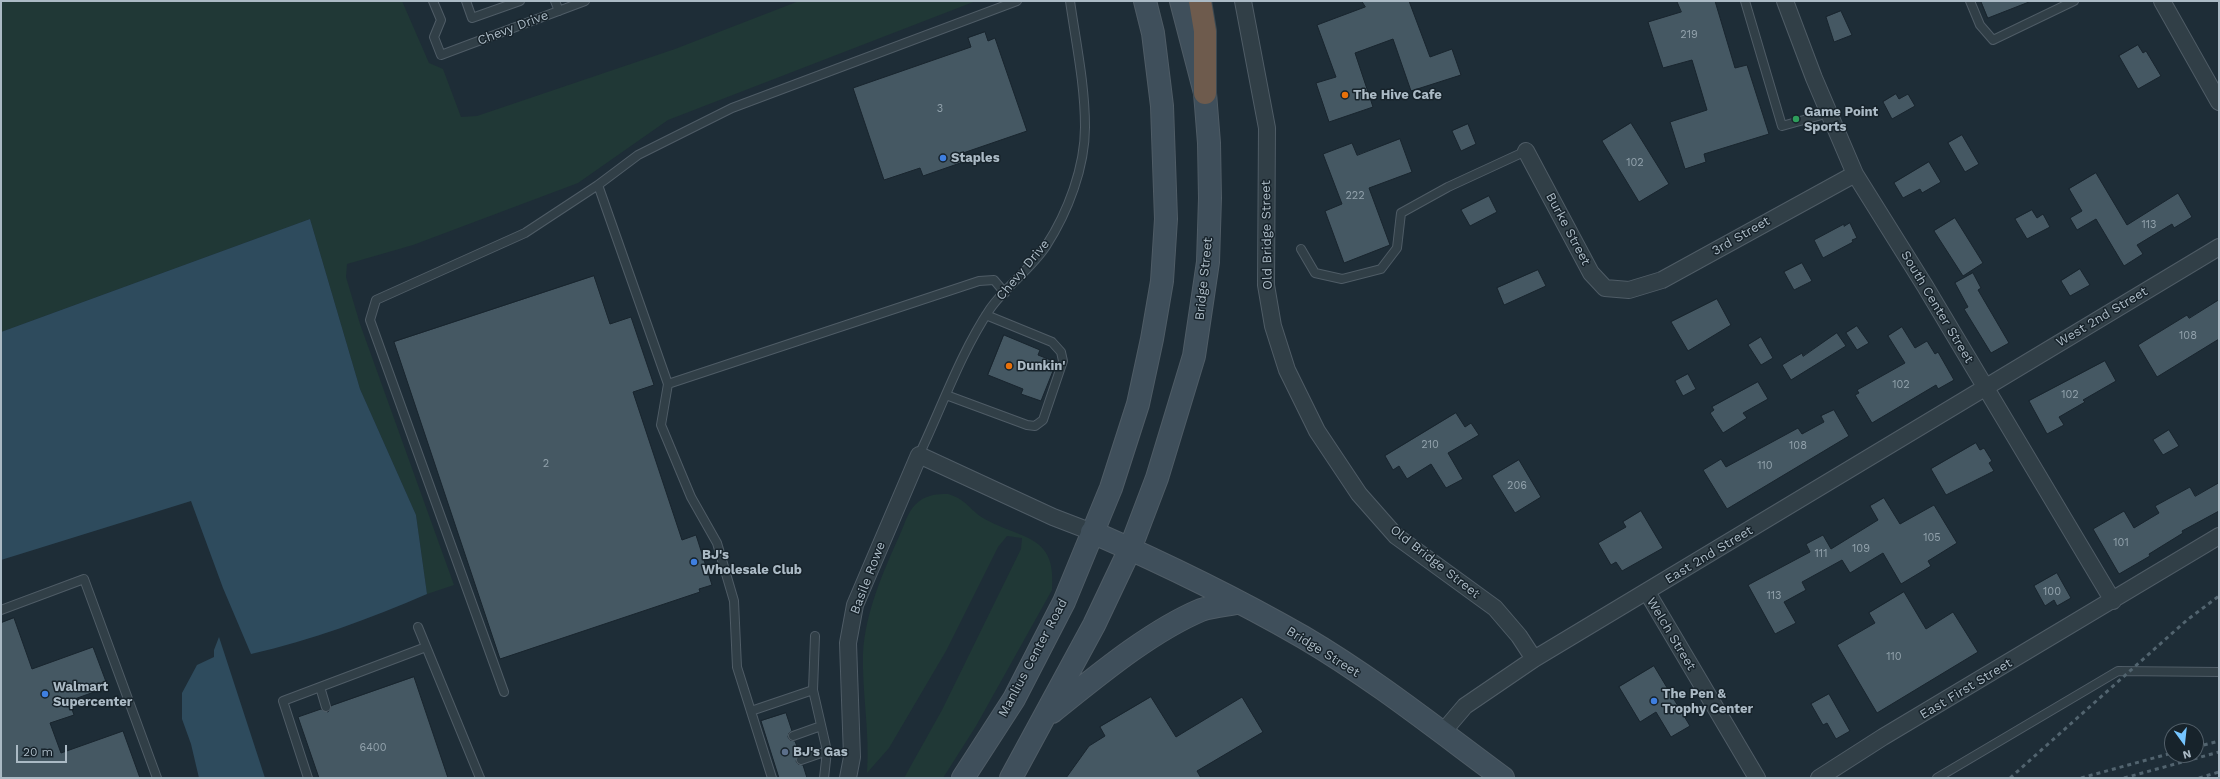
<!DOCTYPE html>
<html>
<head>
<meta charset="utf-8">
<style>
  body { margin:0 }
  #map { position:relative; width:2220px; height:779px; overflow:hidden; background:#1e2d37; font-family:"Work Sans",sans-serif }
  canvas { display:block }
  .frame { position:absolute; inset:0; border:2px solid #abbac5; pointer-events:none }
  .north { position:absolute; left:2164px; top:723px; width:40px; height:40px; box-sizing:border-box; background:#17232b; border:1px solid #525f69; border-radius:50%; rotate:165deg; font-size:11px; font-weight:700; line-height:16px; text-align:center; color:#abbac5 }
  .north::after { content:''; display:block; margin:auto; width:14px; height:18px; background:#75c5ff; clip-path:polygon(50% 0,100% 100%,50% 72%,0 100%) }
  .scale { position:absolute; left:16px; top:745px; width:51px; height:18px; box-sizing:border-box; border:2px solid #abbac5; border-top:0; padding-left:5px; font-size:12px; line-height:14px; white-space:nowrap; color:#abbac5; -webkit-text-stroke:3px #17232b; paint-order:stroke }
</style>
</head>
<body>
<div id="map">
<canvas width="2220" height="779"></canvas>
<div class="frame"></div>
<div class="north">N</div>
<div class="scale">20 m</div>
</div>
<script>
const c = document.querySelector('canvas').getContext('2d');
c.lineJoin = 'round';
function paint(path, color) { c.fillStyle = color; c.fill(path, 'evenodd'); }
function strokePath(path, color, width, dash) { c.strokeStyle = color; c.lineWidth = width; c.lineCap = dash ? 'butt' : 'round'; c.setLineDash(dash || []); c.stroke(path); }
function write(font, color, halo, rows, align = 'center') {
  c.font = font + ' "Work Sans",sans-serif'; c.lineWidth = 3; c.setLineDash([]); c.textBaseline = 'middle'; c.strokeStyle = halo; c.fillStyle = color; for (const [text, x, y, turn = 0] of rows) {
    c.save(); c.translate(x, y); c.rotate((+turn || 0) * Math.PI / 180); c.textAlign = isNaN(turn) ? turn : align; if (halo) c.strokeText(text, 0, 0); c.fillText(text, 0, 0); c.restore();
  }
}
const green = new Path2D(`
  M1,1h401l27,62 14,6 18,48 16,-1 198,-67 124,-48h177l-308,119 -90,63 -165,62 -66,19 -1,13 14,47 94,261 -27,9 -11,-79 -56,-126 -50,-170 -309,113z
  M948,494c18,5 22,16 35,24 38,22 74,15 69,72l-76,136 -33,52h-39l38,-68 79,-161 1,-11 -15,-2 -9,11 -52,104 -57,97 -22,25c3,-40 -5,-79 -4,-119 2,-42 21,-84 38,-122 4,-9 7,-20 14,-27 9,-10 21,-11 33,-11z`);
const water = new Path2D(`
  M310,219l50,170 56,126 11,79c-58,25 -115,46 -176,60l-28,-66 -32,-87 -190,59v-228z
  M219,637l46,141h-66l-8,-34 -9,-25v-26l15,-28 17,-8v-7z`);
const building = new Path2D(`
  M1362,1h47l21,56 22,-8 9,26 -50,16 -18,-52 -38,14 18,54 -44,15 -13,-39 20,-6 -19,-52 48,-18z
  M1677,1h38l20,67 12,-3 22,69 -65,20 2,8 -21,7 -15,-47 37,-12 -15,-50 -29,8 -15,-46 33,-10z
  M1981,1h48v1l-41,16z
  M1841,11l11,24 -18,7 -8,-25z
  M985,32l3,9 7,-3 32,93 -64,22 3,8 -43,15 -3,-8 -36,12 -31,-92 118,-41 -3,-9z
  M2138,45l5,8 3,-2 15,25 -23,13 -19,-33z
  M1896,94l3,5 9,-5 7,12 -23,13 -9,-17z
  M1631,123l38,61 -30,18 -37,-61z
  M1468,124l8,20 -15,7 -9,-20z
  M1962,135l17,29 -14,8 -17,-29z
  M1400,139l12,33 -43,16 21,57 -46,18 -19,-52 17,-7 -19,-50 29,-11 5,12z
  M1929,162l12,20 -19,11 -2,-4 -17,9 -9,-15z
  M2096,173l31,52 51,-32 14,24 -18,11 -2,-4 -35,21 6,9 -19,12 -28,-47 -19,11 -7,-12 12,-7 -13,-22z
  M1489,196l8,16 -27,14 -9,-16z
  M2032,210l5,8 6,-4 7,13 -23,12 -12,-20z
  M1955,218l28,45 -20,13 -29,-45z
  M1850,223l7,15 -5,2 1,2 -30,16 -9,-18 30,-16v2z
  M1802,263l10,18 -18,9 -10,-18z
  M2080,269l10,16 -20,11 -9,-15z
  M1538,270l8,16 -42,19 -7,-17z
  M1973,273l8,15 -3,2 31,53 -18,10 -27,-44 4,-2 -13,-24z
  M594,276l16,48 21,-7 23,68 -21,7 49,148 14,-5 16,50 -13,4 1,3 -200,67 -106,-317z
  M1717,299l14,26 -43,26 -17,-29z
  M2219,300v39l-62,38 -19,-32 49,-30 2,3z
  M1857,326l12,17 -12,7 -11,-17z
  M1902,327l13,21 12,-7 8,13 3,-2 16,28 -16,9 -2,-4 -64,38 -17,-28 4,-2 -2,-3 48,-27 -17,-27z
  M1837,333l9,13 -55,34 -9,-15 20,-12 1,3z
  M1004,335l36,15 -2,5 15,6 -3,8 3,2 -12,30 -20,-7 2,-5 -35,-14z
  M1761,337l12,21 -12,7 -13,-20z
  M2105,361l11,20 -33,19 2,2 -26,15 5,8 -17,9 -18,-33z
  M1688,374l8,15 -13,7 -8,-15z
  M1758,382l10,17 -25,14 4,5 -24,15 -13,-20 4,-3 -2,-3z
  M1834,410l15,26 -122,73 -24,-39 18,-11 5,8 72,-39 4,6 22,-12 -3,-6z
  M1456,413l9,14 6,-4 8,12 -31,18 15,26 -17,9 -15,-24 -24,15 -8,-13 -6,4 -8,-14z
  M2169,430l10,16 -16,9 -10,-15z
  M1976,443l4,7 4,-2 8,13 -3,2 5,8 -48,24 -15,-26z
  M1519,460l22,37 -26,16 -23,-37z
  M2219,483v28l-37,20 1,2 -34,21 1,2 -31,18 -26,-45 31,-18 10,17 25,-15 -4,-7 35,-19 5,9z
  M1884,498l16,26 34,-19 23,38 -29,18 3,5 -30,18 -18,-31 -33,20 -8,-13 -40,22 4,8 -22,12 12,21 -21,11 -27,-49 62,-33 -4,-8 17,-9 8,14 47,-29 -8,-14z
  M1641,511l22,37 -41,23 -6,-9 -5,3 -13,-22 28,-16 -3,-5z
  M2057,573l14,25 -14,8 -3,-6 -9,6 -11,-20z
  M1904,592l22,37 27,-17 25,40 -101,61 -40,-68 38,-22 -6,-10z
  M14,618l18,51 61,-22 15,40 -39,14 5,14 -24,8 11,30 62,-22 17,47h-139v-155z
  M1654,666l36,60 -19,11 -15,-25 -16,10 -21,-35z
  M414,677l34,101h-129l-21,-61 23,-8 7,3 3,-6z
  M1829,694l21,37 -14,8 -9,-16 -4,2 -12,-21z
  M1151,697l25,40 66,-40 21,35 -66,39 4,7h-135l23,-32 16,-10 -5,-9z
  M786,713l6,18 -3,2 -1,4 2,3 5,1 5,14 -4,6 2,3 5,1 4,13h-28l-18,-57z`);
const lane = new Path2D(`
  M433,1l8,19 -7,17 7,18 144,-54
  M466,1l6,17 48,-17
  M555,1l4,10
  M1745,1l37,125 47,-13
  M1970,1l10,24 13,15 81,-39
  M1301,249l14,24 27,6 39,-10 16,-21 4,-35 47,-26 78,-36
  M668,384l311,-103 15,-1 11,13
  M946,395l81,30 8,1 8,-6 20,-59 -2,-9 -9,-10 -66,-27
  M919,455c23,-48 41,-101 71,-146 16,-23 41,-40 56,-63 22,-34 39,-79 39,-119 0,-42 -9,-84 -15,-126
  M1,610l83,-31 73,199
  M418,627l62,151
  M815,636l-2,54 14,61 -3,27
  M320,687l6,20
  M504,692l-134,-372 6,-20 149,-67 73,-48
  M751,711l62,-21
  M793,736l28,-10
  M801,760l26,-9
  M308,778l-25,-77 143,-54
  M772,778l-35,-111 -3,-66 -17,-58 -26,-46 -30,-72 7,-41 -70,-199 40,-30 94,-47 285,-107
  M1937,778l181,-107 101,1`);
const street = new Path2D(`
  M1243,1l24,127 -1,157 7,41 14,44 30,61 42,63 37,42 99,72 24,28 15,23
  M1785,1l29,77 41,96 70,112 188,315
  M2162,1l57,101
  M1526,151l65,122 14,15 24,2 33,-10 193,-106
  M1647,592l110,186
  M1442,733l23,-27 69,-47 685,-412
  M848,778l4,-21 -4,-114 7,-38 64,-150 134,62 39,15
  M1819,778l64,-41 336,-201`);
const secondary = new Path2D(`
  M1092,532c71,31 143,66 211,105 70,41 135,93 200,141
  M1052,712c44,-35 97,-80 149,-102 11,-4 25,-5 36,-7
  M963,778l51,-79 50,-97 47,-114 27,-84 14,-65 10,-58 4,-62 -4,-113 -9,-73 -8,-32
  M1011,778l83,-153 36,-76 27,-71 37,-122 14,-94 2,-64 -1,-55 -4,-50 -24,-92`);
const highway = new Path2D(`
  M1200,1l5,30v62`);
const rail = new Path2D(`
  M2196,747l23,-6
  M2010,778l177,-158 32,-24
  M2081,778l91,-25
  M2124,778l95,-26
  M2199,778l20,-6`);
const markers = [
  [1345,95,4,"#e8710a"],
  [1796,119,4,"#2e9e5b"],
  [943,158,4,"#3f7fe0"],
  [1009,366,4,"#e8710a"],
  [694,562,4,"#3f7fe0"],
  [45,694,4,"#3f7fe0"],
  [1654,701,4,"#3f7fe0"],
  [785,752,4,"#5c6f8a"]
];
const numberNames = [
  ["219",1689,35],
  ["3",940,109],
  ["102",1635,163],
  ["222",1355,196],
  ["113",2149,225],
  ["108",2188,336],
  ["102",1901,385],
  ["102",2070,395],
  ["210",1430,445],
  ["108",1798,446],
  ["2",546,464],
  ["110",1765,466],
  ["206",1517,486],
  ["105",1932,538],
  ["101",2121,543],
  ["109",1861,549],
  ["111",1821,554],
  ["100",2052,592],
  ["113",1774,596],
  ["110",1894,657],
  ["6400",373,748]
];
const streetNames = [
  ["Chevy Drive",513,28,-21],
  ["Burke Street",1568,229,62],
  ["Old Bridge Street",1267,235,-91],
  ["3rd Street",1741,236,-30],
  ["Chevy Drive",1023,270,-50],
  ["Bridge Street",1204,279,-84],
  ["South Center Street",1937,307,59],
  ["West 2nd Street",2102,317,-31],
  ["East 2nd Street",1709,555,-31],
  ["Old Bridge Street",1435,562,38],
  ["Basile Rowe",868,578,-69],
  ["Welch Street",1671,634,59],
  ["Bridge Street",1323,652,32],
  ["Manlius Center Road",1033,658,-62],
  ["East First Street",1966,689,-31]
];
const poiNames = [
  ["The Hive Cafe",1353,95],
  ["Game Point",1804,112],
  ["Sports",1804,127],
  ["Staples",951,158],
  ["Dunkin'",1017,366],
  ["BJ's",702,555],
  ["Wholesale Club",702,570],
  ["Walmart",53,687],
  ["Supercenter",53,702],
  ["The Pen &",1662,694],
  ["Trophy Center",1662,709],
  ["BJ's Gas",793,752]
];
paint(green, '#203836');
paint(water, '#2e4b5d');
paint(building, '#455863');
strokePath(building, '#19252e', 1);
strokePath(lane, '#4f5c66', 10);
strokePath(street, '#4f5c66', 18);
strokePath(secondary, '#4f5c66', 24);
strokePath(highway, '#3c4952', 24);
strokePath(lane, '#313f47', 8);
strokePath(street, '#313f47', 16);
strokePath(secondary, '#3f4f5b', 22);
strokePath(highway, '#6e5b4d', 22);
strokePath(rail, '#52646f', 3, [4, 4]);
for (const [x, y, r, color] of markers) { const dot = new Path2D(); dot.arc(x, y, r, 0, 2 * Math.PI); c.fillStyle = color; c.fill(dot); strokePath(dot, '#17232b', 1.5); }
write('11px', '#92a2ac', null, numberNames);
write('13px', '#abbac5', '#17232b', streetNames);
write('bold 13px', '#abbac5', '#17232b', poiNames, 'left');
</script>
</body>
</html>
